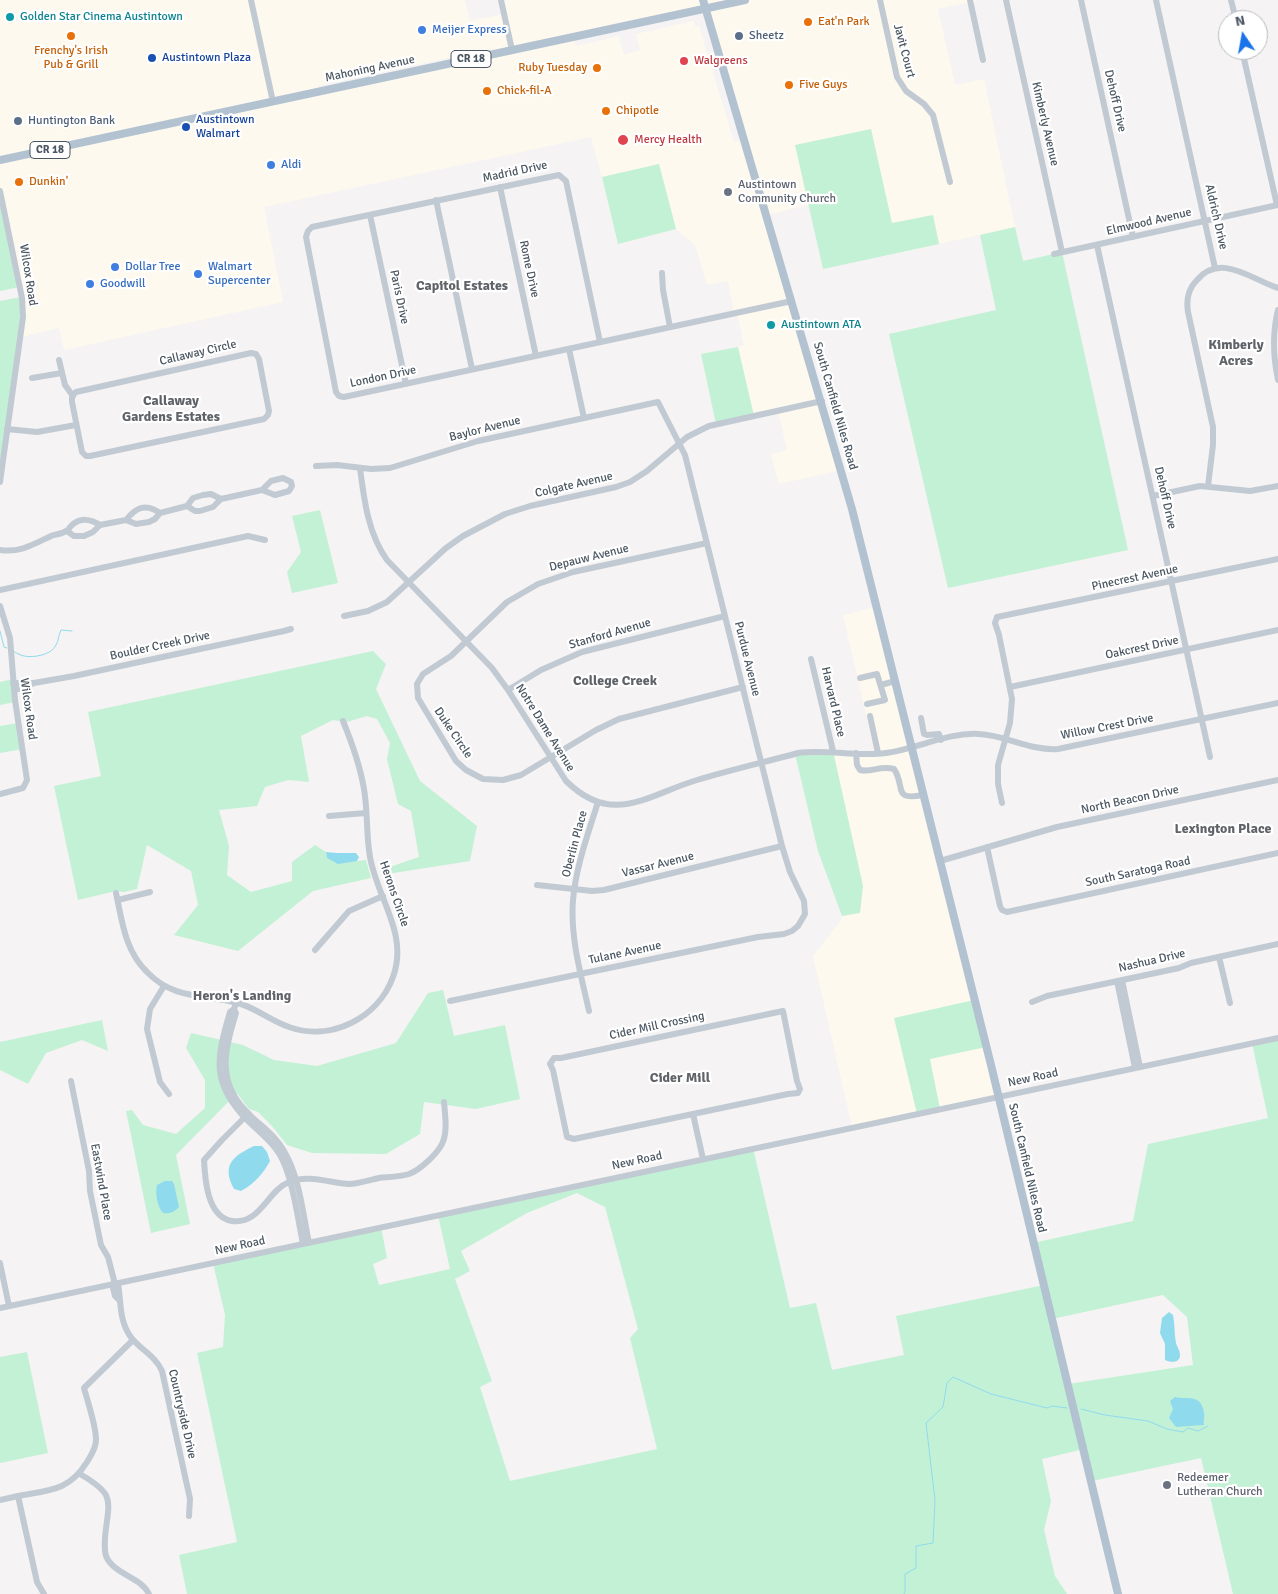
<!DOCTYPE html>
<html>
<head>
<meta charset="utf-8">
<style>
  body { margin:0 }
  #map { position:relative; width:1278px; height:1594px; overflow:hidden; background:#f5f3f3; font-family:Signika,sans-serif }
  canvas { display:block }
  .north { position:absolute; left:1218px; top:10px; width:50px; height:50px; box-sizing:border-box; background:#fff; border:1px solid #b7bbc0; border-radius:50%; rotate:348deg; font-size:14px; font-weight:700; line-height:20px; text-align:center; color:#4a5661 }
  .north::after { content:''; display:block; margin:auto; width:18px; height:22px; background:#1a73e8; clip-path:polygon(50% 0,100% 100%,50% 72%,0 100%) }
</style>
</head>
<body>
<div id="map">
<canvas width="1278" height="1594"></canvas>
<div class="north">N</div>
</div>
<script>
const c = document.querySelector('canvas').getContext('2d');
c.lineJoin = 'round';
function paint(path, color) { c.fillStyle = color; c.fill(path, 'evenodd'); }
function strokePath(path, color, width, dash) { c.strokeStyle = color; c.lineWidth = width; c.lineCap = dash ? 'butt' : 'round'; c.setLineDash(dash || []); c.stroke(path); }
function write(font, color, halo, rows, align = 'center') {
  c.font = font + ' Signika,sans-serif'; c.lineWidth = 4.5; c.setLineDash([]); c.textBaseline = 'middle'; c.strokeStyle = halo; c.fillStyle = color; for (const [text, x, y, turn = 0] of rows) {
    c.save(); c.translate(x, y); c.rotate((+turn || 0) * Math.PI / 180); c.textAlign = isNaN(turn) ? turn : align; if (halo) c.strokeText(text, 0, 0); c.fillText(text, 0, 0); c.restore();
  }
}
const commercial = new Path2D(`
  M0,0h465l5,21 34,-7 -2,-14h478l-42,9 17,76 29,-6 31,148 -76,17 -6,-29 -41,9 -21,-95 -76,16 14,60 -42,10 75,255 -63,14 -8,-30 16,-4 -9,-39 -24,5 -16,-69 6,-2 -7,-32 -3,1 -6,-33 -21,4 -12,-40 -19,-16 -17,-65 -57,13 -11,-40 -327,70 19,95 -219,48 -5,-22 -38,9 2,-20 -23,-126zM705,9l39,130 -10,3 -35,-116h-4l-2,-5 -57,13 4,16 -16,5 -5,-19 -43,10 -2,-9zM476,52l1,5 -158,34 -1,-5z
  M876,607l122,489 -146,31 -39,-171 29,-37v-3l18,-4 -27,-161 42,2 -32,-138z`);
const green = new Path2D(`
  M871,129l21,94 41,-8 6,29 -116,25 -28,-124z
  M659,164l17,65 -58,15 -16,-67z
  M0,191l20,96 -20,4z
  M1015,227l8,34 39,-9 66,298 -180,38 -59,-254 107,-24 -16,-75z
  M21,297l2,10 -23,175v-181z
  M738,347l16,69 -38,8 -15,-70z
  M320,510l18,73 -46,10 -5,-21 14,-20 -9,-36z
  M373,651l13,13 -10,25 44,92 57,45 -7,35 -89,14 3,-6 35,-12 -8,-46 -13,-7 -11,-45 3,-16 -13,-24 -10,-3 -20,6 -14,-2 -32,16 8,46 -21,-2 -23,7 -8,19 -38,4 10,36 -2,29 24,17 41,-11v-19l23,-17 11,7 1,6 30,3 9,-1 5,18 -58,13 -75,60 -64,-16 24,-30 -7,-34 -44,-26 -10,44 -13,3 -8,-1 -38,9 -24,-114 47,-10 -13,-64z
  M13,679l2,23 -15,3v-23z
  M18,723l5,26 -23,4v-27z
  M833,751l30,135 -3,27 -18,3 -24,-65 -23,-97z
  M443,990l11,46 51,-11 15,74 -44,10 -52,-7 -4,32 -34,20 -74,-1 -25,-8 -15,-19 -14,-14 -9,-3 -12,-16 -61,62 14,69 -39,9 -25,-122 6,-1 11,15 33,9 29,-26v-28l-19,-32 5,-15 52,12 31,15 43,6 79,-23 32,-50z
  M974,1000l12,47 -56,12 10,50 -23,5 -23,-96z
  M102,1020l6,31 -26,-11 -36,13 -18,31 -28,-14v-28z
  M1278,1038v556h-45l-32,-136 -109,23 -8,-32 -42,10 9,42 -7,29 11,46 12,18h-880l-8,-39 58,-13 -40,-189 26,-6 2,-32 -12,-52 168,-36 6,31 -14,6 6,21 71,-16 -12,-54 315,-67 37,160 26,-5 16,67 72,-15 -8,-39 148,-31 -11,-42 100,-22 15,-77 120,-26 -16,-75zM577,1193l28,14 33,122 -8,9 27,111 -147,32 -30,-94 12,-6 -37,-102 15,-8 -9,-20 66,-38zM1163,1295l24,22 6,48 -125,19 -16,-65z
  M27,1352l21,101 -48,10v-106z`);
const water = new Path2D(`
  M326,852l11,1h19l3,4 -2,4 -19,3 -11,-6z
  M254,1146h8l5,6 3,9c-7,13 -16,23 -29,30l-7,-2c-13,-24 -1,-33 20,-43z
  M165,1181h7l2,3 5,23c-5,5 -8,7 -16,6 -6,-7 -8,-19 -6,-28z
  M1169,1312l4,3c2,9 1,19 3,28 1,4 4,7 4,12 0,8 -9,8 -15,5v-16l-5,-11 2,-15z
  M1175,1397c13,3 26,-4 29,16 1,4 -1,7 0,12l-28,2 -7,-9 4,-9 -3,-8z`);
const stream = new Path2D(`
  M0,631l4,16 3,1
  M13,651c3,2 7,4 11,5 9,2 28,-1 32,-11 3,-5 2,-9 5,-15l11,1
  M1081,1409l24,6 43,6 19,8 16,3 5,-4 10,3 10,-5
  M904,1594l1,-2v-18l11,-6v-22l17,-3 2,-43 -9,-77 17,-16 4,-24 6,-6 38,17 56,14 5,-2 15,2`);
const minor = new Path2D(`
  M251,0l22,102
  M501,0l11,50
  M880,0l17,77 9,14 18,13 9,11 17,67
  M970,0l13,60
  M1006,0l56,252
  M1081,0l52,237
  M1156,0l59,268
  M1231,0l5,20
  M1242,50l35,155
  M500,187l36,169
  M0,191l22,107 1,19 -23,165
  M436,200l36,169
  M370,215l36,169
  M1097,245l113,512
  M1054,254l224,-49
  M662,273l1,17 7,37
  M1278,310c-6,24 -5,46 0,70
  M600,342l-34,-161 -7,-6 -247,52 -4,4 -2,6 30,155 3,4 5,1 448,-96
  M569,349l15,69
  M251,353l5,1 3,5 10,52 -1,4 -4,4 -174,37h-4l-4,-4 -10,-50v-6l4,-4z
  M59,360l6,25 8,11
  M32,378l30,-5
  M7,429l30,3 39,-7
  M316,466l21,-1 34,4 19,-1 88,-27 180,-39 27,53 97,391 8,26 14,29 1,13 -7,12 -6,5 -8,3 -26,3 -308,64
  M360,468c4,31 8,66 27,92l105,108 16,22 58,91c47,46 81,14 131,-1 33,-10 68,-18 101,-27 30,-4 58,4 88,0 31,-4 62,-21 93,-19 27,1 51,17 79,15l220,-46
  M283,478l8,4 1,4 -3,5 -14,4 -13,-5 9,-9z
  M1208,486l5,-41v-18l-25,-115c-2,-12 0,-23 9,-32 24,-28 55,0 81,8
  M1153,496l47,-10 50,5 28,-5
  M187,506l8,5h5l13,-4 8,-8 41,-9
  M126,520c10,-13 20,-17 34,-7
  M67,531l7,5h10l9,-4 7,-7 26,-5 10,4 13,-2 6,-3 5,-6 27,-7 6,-8 10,-3 8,-1 10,5
  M707,543l-134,29 -35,12 -31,18 -56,54 -28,18 -6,10 1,14 38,63 10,9 17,9 20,1 18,-5 75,-45 23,-11 124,-32
  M0,550c20,3 34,-6 51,-14 5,-2 11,-2 15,-5 3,-1 4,-4 5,-5 9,-9 20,-7 29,-1
  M0,590l248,-54 17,4
  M0,606l10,32 5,62 12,80 -4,8 -23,6
  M344,616l24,-5 19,-9 59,-54 17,-12 42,-22 25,-8 86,-19 14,-5 17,-11 40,-34 22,-11 113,-25
  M811,659l22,92
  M860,678l17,-4 8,26 -18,4
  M13,683h21l40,-7 210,-45 7,-2
  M881,685l14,-4
  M1010,687l268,-57
  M14,690l13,-3 7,-4
  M508,690l33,-20 41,-18 143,-36
  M870,716l8,37
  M921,718l3,16 3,1 12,-1 2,6
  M856,753l1,12 3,5c12,3 19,-5 34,-1 12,18 -2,32 29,26
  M1002,803l-4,-19v-19l12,-42 2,-24 -13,-64 -4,-12 2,-6 281,-58
  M329,816l37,-3
  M987,847l13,59 2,4 5,2 271,-59
  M940,861l117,-34 221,-47
  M537,885l55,6 12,-1 178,-44
  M116,893c6,28 9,58 31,79 27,28 56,22 91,31 18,5 33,18 51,24 42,15 89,-9 104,-50 16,-43 -16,-79 -23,-120 -4,-22 -2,-45 -6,-68 -4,-24 -12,-46 -21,-68
  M118,900l32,-8
  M315,950l34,-39 34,-15
  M1219,957l11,46
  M1122,980l18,87
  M1117,981l18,87
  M164,986l-14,23 -3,20 13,53 9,12
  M1032,1002l15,-6 132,-28 12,-5 87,-19
  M236,1003l-2,6 -4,3c-14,47 -19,72 18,109 11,11 24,20 32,34 12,20 18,64 23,89
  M234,1009l2,4c-12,39 -20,71 14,102 12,12 26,21 34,36 15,24 19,63 25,92
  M589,1011c-8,-36 -19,-74 -16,-111 3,-34 15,-66 25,-98
  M783,1011l14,70 3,8 -2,4 -10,1 -214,45 -7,-2 -14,-67 -3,-6 4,-6h7z
  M71,1081l18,90 1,20 11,54 7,12 7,27
  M248,1114l-26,26 -18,20c1,19 3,57 28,61 28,4 35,-30 57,-39 19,-8 41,1 60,2 10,0 20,-4 30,-6 10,-1 21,-1 30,-4 11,-4 28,-20 33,-30 6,-12 3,-29 2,-42
  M693,1114l10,45
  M0,1263l9,43
  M118,1283c3,18 1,37 12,53 9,13 25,19 32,35l28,128 -1,17
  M112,1284l3,12 4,4
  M0,1308l1278,-270
  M80,1474c36,21 29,25 25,63 0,7 -1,13 1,19 8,19 34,20 43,38
  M0,1500l18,-4
  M44,1594l-7,-12 -19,-86c32,-6 51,-5 69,-34 4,-7 9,-13 9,-22 0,-15 -8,-37 -12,-52l49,-48`);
const major = new Path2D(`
  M703,0l149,509 139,556 127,529
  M0,160l745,-160`);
const markers = [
  [10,17,5,"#0f9aa8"],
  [808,22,5,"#e8710a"],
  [422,30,5,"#3f7fe0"],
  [71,36,5,"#e8710a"],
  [739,36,5,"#5c6f8a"],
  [152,58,5,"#1a4fb4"],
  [684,61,5,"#e0444e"],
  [597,68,5,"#e8710a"],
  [789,85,5,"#e8710a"],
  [487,91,5,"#e8710a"],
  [606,111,5,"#e8710a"],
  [18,121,5,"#5c6f8a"],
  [186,127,5,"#1a4fb4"],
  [623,140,6,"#e0444e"],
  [271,165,5,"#3f7fe0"],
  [19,182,5,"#e8710a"],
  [728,192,5,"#6b7280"],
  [115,267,5,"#3f7fe0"],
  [198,274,5,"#3f7fe0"],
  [90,284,5,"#3f7fe0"],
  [771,325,5,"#0f9aa8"],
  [1167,1485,5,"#6b7280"]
];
const shields = [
  [471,59,40],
  [50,150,40]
];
const shieldNames = [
  ["CR 18",471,59],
  ["CR 18",50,150]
];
const cultureNames = [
  ["Golden Star Cinema Austintown",20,17],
  ["Austintown ATA",781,325]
];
const foodNames = [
  ["Eat'n Park",818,22],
  ["Frenchy's Irish",71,51,"center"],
  ["Pub & Grill",71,65,"center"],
  ["Ruby Tuesday",587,68,"right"],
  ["Five Guys",799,85],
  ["Chick-fil-A",497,91],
  ["Chipotle",616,111],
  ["Dunkin'",29,182]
];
const shopNames = [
  ["Meijer Express",432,30],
  ["Aldi",281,165],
  ["Dollar Tree",125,267],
  ["Walmart",208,267],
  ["Supercenter",208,281],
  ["Goodwill",100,284]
];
const serviceNames = [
  ["Sheetz",749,36],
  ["Huntington Bank",28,121]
];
const streetNames = [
  ["Javit Court",904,51,75],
  ["Mahoning Avenue",370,69,-12],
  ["Dehoff Drive",1115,101,77],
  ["Kimberly Avenue",1045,124,77],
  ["Madrid Drive",515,172,-12],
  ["Aldrich Drive",1216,217,77],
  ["Elmwood Avenue",1149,222,-13],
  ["Rome Drive",529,269,78],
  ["Wilcox Road",28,275,81],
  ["Paris Drive",399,297,78],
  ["Callaway Circle",198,353,-13],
  ["London Drive",383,377,-12],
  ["South Canfield Niles Road",835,406,74],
  ["Baylor Avenue",485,429,-14],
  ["Colgate Avenue",574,485,-13],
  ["Dehoff Drive",1165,498,77],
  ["Depauw Avenue",589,558,-14],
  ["Pinecrest Avenue",1135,578,-12],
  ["Stanford Avenue",610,634,-16],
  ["Boulder Creek Drive",160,646,-12],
  ["Oakcrest Drive",1142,648,-12],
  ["Purdue Avenue",747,659,76],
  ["Harvard Place",833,702,77],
  ["Wilcox Road",28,709,82],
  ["Willow Crest Drive",1107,727,-11],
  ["Notre Dame Avenue",545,728,58],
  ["Duke Circle",453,733,56],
  ["North Beacon Drive",1130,800,-12],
  ["Oberlin Place",575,844,-75],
  ["Vassar Avenue",658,865,-14],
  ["South Saratoga Road",1138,872,-12],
  ["Herons Circle",394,894,71],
  ["Tulane Avenue",625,953,-12],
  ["Nashua Drive",1152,961,-13],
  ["Cider Mill Crossing",657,1026,-12],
  ["New Road",1033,1078,-12],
  ["New Road",637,1161,-12],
  ["South Canfield Niles Road",1027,1168,77],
  ["Eastwind Place",101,1182,80],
  ["New Road",240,1246,-12],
  ["Countryside Drive",182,1414,77]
];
const transitNames = [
  ["Austintown Plaza",162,58],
  ["Austintown",196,120],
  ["Walmart",196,134]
];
const healthNames = [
  ["Walgreens",694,61],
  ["Mercy Health",634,140]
];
const worshipNames = [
  ["Austintown",738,185],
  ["Community Church",738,199],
  ["Redeemer",1177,1478],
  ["Lutheran Church",1177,1492]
];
const neighbourhoodNames = [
  ["Capitol Estates",462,286],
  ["Kimberly",1236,345],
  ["Acres",1236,361],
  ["Callaway",171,401],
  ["Gardens Estates",171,417],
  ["College Creek",615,681],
  ["Lexington Place",1223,829],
  ["Heron's Landing",242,996],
  ["Cider Mill",680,1078]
];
paint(commercial, '#fdf9ef');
paint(green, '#c3f1d5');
paint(water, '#90daee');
strokePath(stream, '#90daee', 1);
strokePath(minor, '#c1cad2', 6);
strokePath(major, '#b3c2d1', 8);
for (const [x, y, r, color] of markers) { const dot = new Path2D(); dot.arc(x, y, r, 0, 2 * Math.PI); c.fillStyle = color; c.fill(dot); strokePath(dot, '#fff', 2); }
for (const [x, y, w] of shields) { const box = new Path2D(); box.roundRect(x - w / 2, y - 8.5, w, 17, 4); c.fillStyle = '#fff'; c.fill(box); strokePath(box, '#4a5661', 1); }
write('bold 11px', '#4a5661', null, shieldNames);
write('12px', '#0d838f', '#fff', cultureNames, 'left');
write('12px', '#c56008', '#fff', foodNames, 'left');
write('12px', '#366cbe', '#fff', shopNames, 'left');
write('12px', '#4e5e75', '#fff', serviceNames, 'left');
write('12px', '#4a5661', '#fff', streetNames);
write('12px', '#164399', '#fff', transitNames, 'left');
write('12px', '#be3a42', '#fff', healthNames, 'left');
write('12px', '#5b616d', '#fff', worshipNames, 'left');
write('bold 14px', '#5f6368', '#fff', neighbourhoodNames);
</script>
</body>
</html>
